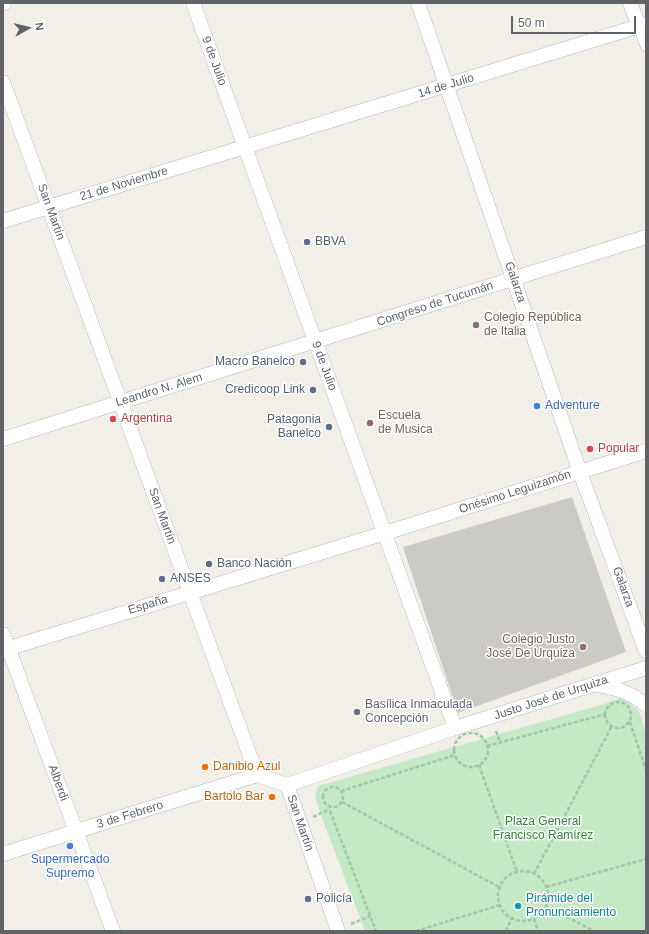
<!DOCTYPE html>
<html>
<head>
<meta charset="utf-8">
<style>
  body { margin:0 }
  #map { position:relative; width:649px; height:934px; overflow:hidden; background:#f1efe8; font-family:Arial,sans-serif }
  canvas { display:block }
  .frame { position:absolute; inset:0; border:4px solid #5f6368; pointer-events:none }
  .north { position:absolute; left:8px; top:8px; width:40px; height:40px; -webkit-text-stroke:3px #fff; paint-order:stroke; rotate:82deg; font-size:11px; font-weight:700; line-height:16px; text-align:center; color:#5f6368 }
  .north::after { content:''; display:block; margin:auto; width:14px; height:18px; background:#5f6368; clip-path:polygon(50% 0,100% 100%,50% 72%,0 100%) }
  .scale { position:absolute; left:511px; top:16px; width:125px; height:18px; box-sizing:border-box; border:2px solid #5f6368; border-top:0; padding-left:5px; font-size:12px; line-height:14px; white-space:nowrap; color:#5f6368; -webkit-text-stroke:3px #fff; paint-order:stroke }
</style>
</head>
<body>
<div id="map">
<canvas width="649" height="934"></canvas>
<div class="frame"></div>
<div class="north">N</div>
<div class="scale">50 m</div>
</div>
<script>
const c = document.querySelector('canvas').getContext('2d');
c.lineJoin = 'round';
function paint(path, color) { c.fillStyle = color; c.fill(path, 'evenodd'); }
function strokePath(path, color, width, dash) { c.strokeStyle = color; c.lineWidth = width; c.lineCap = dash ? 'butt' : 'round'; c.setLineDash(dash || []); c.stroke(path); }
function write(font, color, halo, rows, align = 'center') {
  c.font = font + ' Arial,sans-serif'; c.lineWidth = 3; c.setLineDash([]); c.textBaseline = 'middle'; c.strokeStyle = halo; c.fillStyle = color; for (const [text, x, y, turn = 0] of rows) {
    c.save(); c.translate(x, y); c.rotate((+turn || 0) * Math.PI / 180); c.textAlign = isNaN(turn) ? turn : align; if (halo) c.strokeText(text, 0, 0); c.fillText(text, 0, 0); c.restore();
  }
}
const green = new Path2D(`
  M623,697l16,14 7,23v197h-281l-42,-110 -8,-25 3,-10 283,-81z`);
const building = new Path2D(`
  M572,497l54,155 -168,61 -55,-166z`);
const path = new Path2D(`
  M605 715a13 13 0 1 1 26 0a13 13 0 1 1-26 0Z
  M630,722l16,48
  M496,731l4,11
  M454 750a17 17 0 1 1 34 0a17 17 0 1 1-34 0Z
  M487,746l119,-32
  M479,765l38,107
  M323 797a10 10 0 1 1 20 0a10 10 0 1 1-20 0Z
  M341,791l114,-36
  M342,802l157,85
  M330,811l46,120
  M313,817l17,-8
  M498 896a25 25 0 1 1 50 0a25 25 0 1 1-50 0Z
  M534,874l78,-148
  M546,887l100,-28
  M545,906l49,25
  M534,919l4,12
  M351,924l19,-8
  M416,931l84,-26
  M506,931l5,-12`);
const pedestrian = new Path2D(`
  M639,26l7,20`);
const minor = new Path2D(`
  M3,3h1
  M193,3l262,725
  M418,3l162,469 66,179
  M630,3l9,23
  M3,82l254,693
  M3,221l643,-197
  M3,439l643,-202
  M3,634l110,297
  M3,650l382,-117 261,-82
  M598,685c19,3 33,8 48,20
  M257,775l30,10
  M287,785l168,-57 191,-60
  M287,785l51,146
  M3,854l254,-79`);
const markers = [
  [307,242,4,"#5c6f8a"],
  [476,325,4,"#8d6e63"],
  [303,362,4,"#5c6f8a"],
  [313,390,4,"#5c6f8a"],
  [537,406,4,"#3f7fe0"],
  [113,419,4,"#e0444e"],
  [370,423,4,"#8d6e63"],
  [329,427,4,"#5c6f8a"],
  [590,449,4,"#e0444e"],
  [209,564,4,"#5c6f8a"],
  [162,579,4,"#5c6f8a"],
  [583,647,4,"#8d6e63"],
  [357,712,4,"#6b7280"],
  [205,767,4,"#e8710a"],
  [272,797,4,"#e8710a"],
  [70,846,4,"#3f7fe0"],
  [308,899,4,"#5c6f8a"],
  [518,906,4,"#0f9aa8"]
];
const streetNames = [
  ["9 de Julio",214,61,70],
  ["14 de Julio",446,86,-17],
  ["21 de Noviembre",124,184,-17],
  ["San Martín",51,212,70],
  ["Galarza",515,282,71],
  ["Congreso de Tucumán",435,304,-18],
  ["9 de Julio",324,366,70],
  ["Leandro N. Alem",159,390,-17],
  ["Onésimo Leguizamón",515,492,-18],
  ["San Martín",162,516,70],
  ["Galarza",623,587,70],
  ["España",148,605,-17],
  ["Justo José de Urquiza",551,698,-18],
  ["Alberdi",58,783,70],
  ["3 de Febrero",130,815,-17],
  ["San Martín",300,823,71]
];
const serviceNames = [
  ["BBVA",315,242],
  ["Macro Banelco",295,362,"right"],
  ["Credicoop Link",305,390,"right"],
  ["Patagonia",321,420,"right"],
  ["Banelco",321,434,"right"],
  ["Banco Nación",217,564],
  ["ANSES",170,579],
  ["Policía",316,899]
];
const educationNames = [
  ["Colegio República",484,318],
  ["de Italia",484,332],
  ["Escuela",378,416],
  ["de Musica",378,430],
  ["Colegio Justo",575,640,"right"],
  ["José De Urquiza",575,654,"right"]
];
const shopNames = [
  ["Adventure",545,406],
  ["Supermercado",70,860,"center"],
  ["Supremo",70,874,"center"]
];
const healthNames = [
  ["Argentina",121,419],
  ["Popular",598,449]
];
const worshipNames = [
  ["Basílica Inmaculada",365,705],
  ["Concepción",365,719]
];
const foodNames = [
  ["Danibio Azul",213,767],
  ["Bartolo Bar",264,797,"right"]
];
const parkNames = [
  ["Plaza General",543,822],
  ["Francisco Ramírez",543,836]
];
const cultureNames = [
  ["Pirámide del",526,899],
  ["Pronunciamiento",526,913]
];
paint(green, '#c5e8c5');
paint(building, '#cccac5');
strokePath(pedestrian, '#b5b8bc', 12);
strokePath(minor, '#b5b8bc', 15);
strokePath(path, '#9cc7a9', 2.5, [4, 2]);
strokePath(pedestrian, '#fff', 11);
strokePath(minor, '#fff', 14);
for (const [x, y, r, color] of markers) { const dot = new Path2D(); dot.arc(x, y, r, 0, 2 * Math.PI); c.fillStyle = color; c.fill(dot); strokePath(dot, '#fff', 1.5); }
write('12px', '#5f6368', '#fff', streetNames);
write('12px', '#4e5e75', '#fff', serviceNames, 'left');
write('12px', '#785e54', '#fff', educationNames, 'left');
write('12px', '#366cbe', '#fff', shopNames, 'left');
write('12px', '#be3a42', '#fff', healthNames, 'left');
write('12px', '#5b616d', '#fff', worshipNames, 'left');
write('12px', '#c56008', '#fff', foodNames, 'left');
write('12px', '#348238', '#fff', parkNames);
write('12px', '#0d838f', '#fff', cultureNames, 'left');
</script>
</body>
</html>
